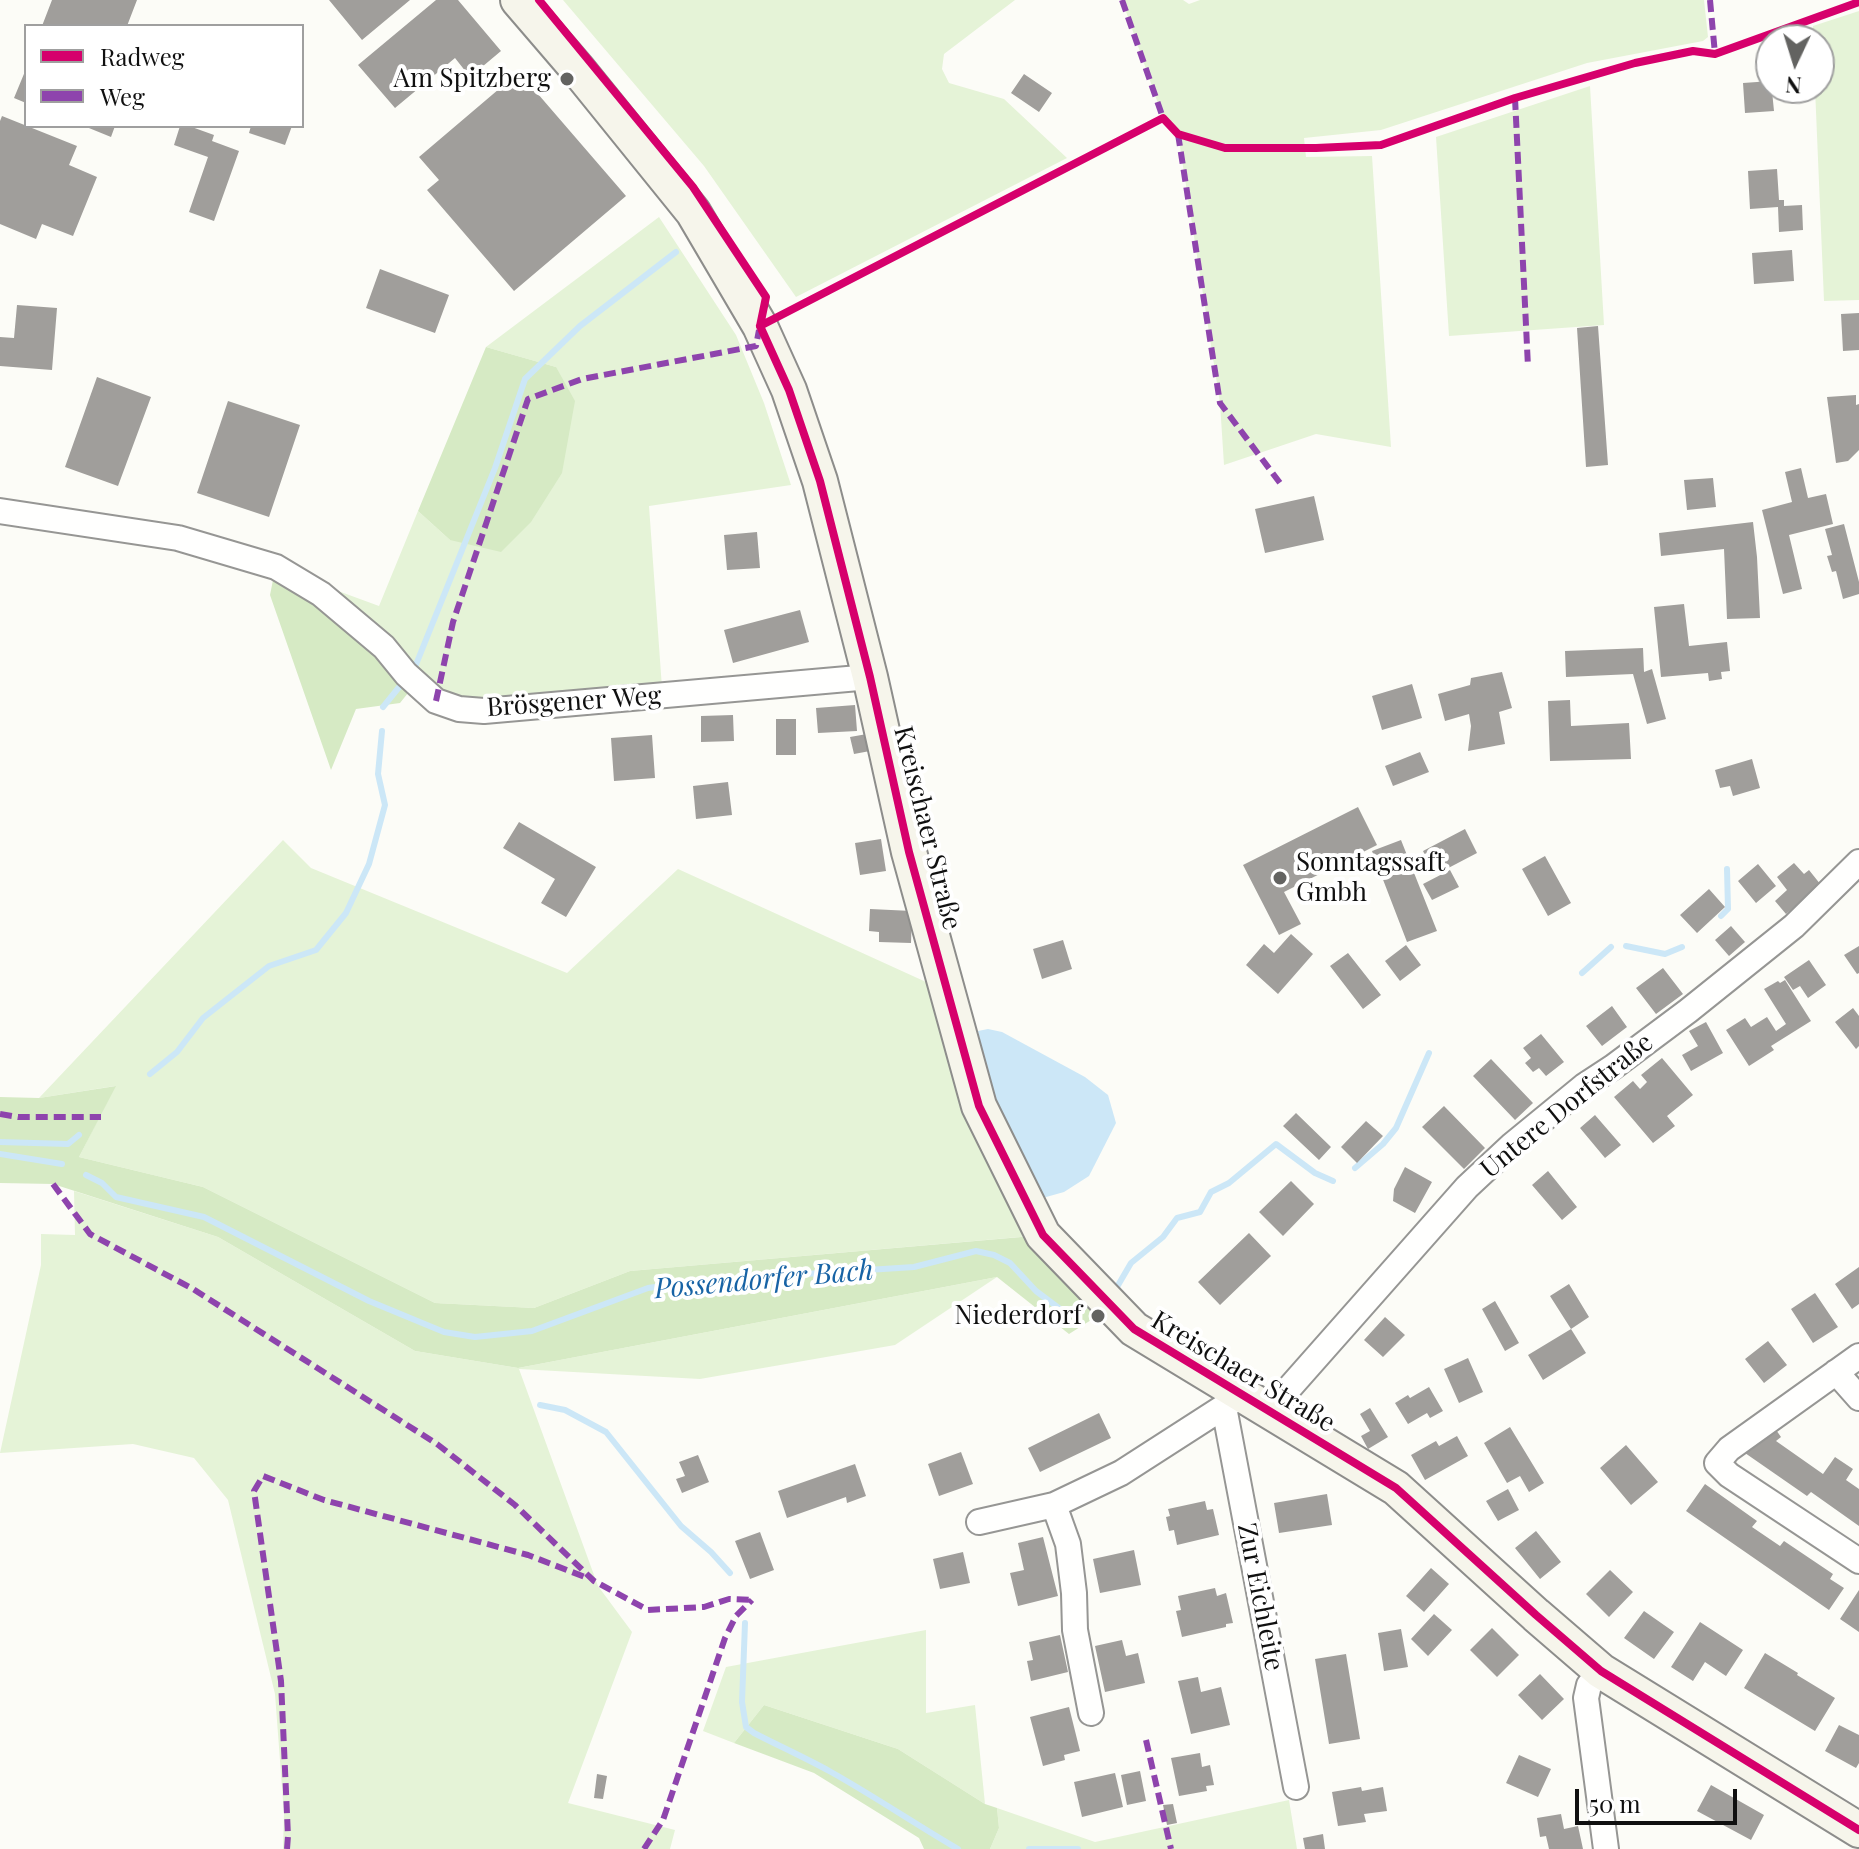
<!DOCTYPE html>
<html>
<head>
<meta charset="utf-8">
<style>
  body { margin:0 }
  #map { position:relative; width:1859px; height:1849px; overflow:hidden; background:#fcfcf7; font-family:"Playfair Display",serif }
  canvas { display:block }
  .legend { position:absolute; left:24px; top:24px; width:280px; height:104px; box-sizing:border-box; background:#fff; border:2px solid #9f9f9f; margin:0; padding:10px 14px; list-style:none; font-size:24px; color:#101010 }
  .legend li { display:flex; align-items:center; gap:16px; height:40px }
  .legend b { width:40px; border:2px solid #9f9f9f }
  .north { position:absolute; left:1755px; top:24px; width:80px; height:80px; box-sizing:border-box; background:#fff; border:2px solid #9f9f9f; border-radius:50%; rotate:184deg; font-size:22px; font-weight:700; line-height:32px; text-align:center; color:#101010 }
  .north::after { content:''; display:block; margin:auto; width:28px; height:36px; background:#636361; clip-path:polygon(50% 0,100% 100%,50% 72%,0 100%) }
  .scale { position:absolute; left:1575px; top:1789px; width:162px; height:36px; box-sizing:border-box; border:4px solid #101010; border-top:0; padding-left:10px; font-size:24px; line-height:28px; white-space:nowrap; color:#101010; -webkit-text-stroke:6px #fff; paint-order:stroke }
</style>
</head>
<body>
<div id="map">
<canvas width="1859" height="1849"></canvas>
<ul class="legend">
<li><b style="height:10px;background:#d6006c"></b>Radweg</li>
<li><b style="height:10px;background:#8e44ad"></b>Weg</li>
</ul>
<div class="north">N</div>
<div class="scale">50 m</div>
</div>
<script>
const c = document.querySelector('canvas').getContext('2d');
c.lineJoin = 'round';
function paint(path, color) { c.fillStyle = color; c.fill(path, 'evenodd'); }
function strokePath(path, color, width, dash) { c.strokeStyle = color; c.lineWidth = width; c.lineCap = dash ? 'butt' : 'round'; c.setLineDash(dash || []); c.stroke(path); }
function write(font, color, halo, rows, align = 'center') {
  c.font = font + ' "Playfair Display",serif'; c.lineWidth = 8; c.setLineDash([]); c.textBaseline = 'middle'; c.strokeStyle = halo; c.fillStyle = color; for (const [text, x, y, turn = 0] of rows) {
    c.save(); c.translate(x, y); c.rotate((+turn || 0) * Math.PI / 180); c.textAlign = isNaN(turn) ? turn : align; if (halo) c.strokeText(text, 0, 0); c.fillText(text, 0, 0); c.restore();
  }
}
const green = new Path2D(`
  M563,0h452l-71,54 -2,15 7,14 55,16 63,59 -271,139 -92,-131z
  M1122,0h61l6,4 11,-4h504l4,37 -5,4 -116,22 -206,67 -77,8 2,19 66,-1 19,291 -75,-13 -92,31 -4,-62 -42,-269 -15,-16z
  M1859,11v289l-35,1 -9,-213h4v-48h-6v-14z
  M1590,86l14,239 -155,11 -13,-199z
  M659,217l77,118 28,68 27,82 -142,21 13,182 -176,16 -42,-11 -114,-105 49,18 39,-95 32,29 106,-173 -70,-20z
  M283,840l28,28 256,105 111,-104 270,123 95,243 -413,36 -96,37 -99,-5 -232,-116 -124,-30 36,-71 -76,12z
  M74,1191l144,46 197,114 103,17 479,-91 -102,68 -195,34 -181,-10 79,217 34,46 -64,171 107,27 -5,19h-387l1,-35 -9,-120 -47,-194 -34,-42 -61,-14 -133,9 41,-188v-31l34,1z
  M926,1630v83l49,-8 10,99 -87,-55 -134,-44 -30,38 -31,-12 23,-64z
  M1289,1800l8,49h-307l9,-21 -2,-20 98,34z`);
const forest = new Path2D(`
  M486,347l70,20 19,34 -13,72 -31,49 -30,30 -51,-12 -32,-29z
  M274,575l57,33 81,80 -12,15 -44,6 -25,61 -61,-175z
  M116,1086l-37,71 124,30 232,116 99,5 96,-37 403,-35 66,79 -30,19 -72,-57 -479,91 -103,-17 -197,-114 -165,-53 -53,-1v-86l39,1z
  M764,1705l134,44 87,55 12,4 2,20 -9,21h-66l-5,-11 -105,-65 -80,-30z`);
const water = new Path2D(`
  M988,1029l14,3 83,45 23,18 8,28 -27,53 -25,16 -25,7 -33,-66 -16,-46 -12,-56z`);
const stream = new Path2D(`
  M415,667l80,-199 30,-89 55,-53 96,-74
  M383,707l17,-21
  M1721,916l7,-7 -1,-40
  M1626,946l39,8 17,-7
  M1582,973l29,-26
  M150,1074l27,-22 26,-34 66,-52 47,-16 30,-37 23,-49 16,-59 -7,-31 4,-43
  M0,1142l68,2 11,-9
  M0,1154l62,10
  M1355,1168l28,-24 13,-16 33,-75
  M86,1175l16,8 14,14 88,20 165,84 75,31 31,5 57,-6 116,-43 49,-7 217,-14 62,-16 18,4 16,8 26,28 24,18 9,2 10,-1
  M1112,1292l5,-5 14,-24 32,-26 14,-19 23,-6 11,-20 18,-9 47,-39 39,29 18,8
  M540,1405l25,5 41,22 75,94 30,26 19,21
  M745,1623l-3,79 4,25 8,6c25,13 52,25 77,39 43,24 84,52 127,77
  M1029,1849h49`);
const building = new Path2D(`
  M52,0h85l-10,26h-85z
  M329,0h81l-48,40z
  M436,0h22l43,51 -31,26 -15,-19 -60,50 -37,-43z
  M26,69v34l-12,-5z
  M519,72l107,124 -112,95 -87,-101 12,-10 -20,-23z
  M1024,74l28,19 -13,19 -28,-19z
  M1771,81l3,30 -29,2 -2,-30z
  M2,116l75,30 -8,19 28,12 -24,59 -31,-12 -6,15 -36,-15v-103z
  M84,126h31l-4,11z
  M180,126h9l25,9 -2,6 27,10 -25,70 -25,-9 19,-55 -34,-12z
  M251,126h41l-7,19 -36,-12z
  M1777,169l2,31h5v6l18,-1 1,25 -24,2 -1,-25 -28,2 -2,-38z
  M1792,250l2,31 -40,3 -2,-31z
  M380,269l69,26 -14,38 -69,-25z
  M17,305l40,3 -5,62 -52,-4v-29l14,1z
  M1859,313v37l-16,1 -2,-37z
  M1598,326l10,139 -22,2 -9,-139z
  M97,377l54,20 -33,89 -53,-19z
  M1856,395v10l3,-1v46l-11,11 -12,2 -9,-66z
  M228,401l72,24 -31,92 -72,-24z
  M1801,468l7,30 18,-4 7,30 -44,11 13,54 -19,5 -21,-84 30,-8 -7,-30z
  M1713,478l3,29 -29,3 -3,-30z
  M1314,496l10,44 -59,13 -10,-44z
  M1753,522l4,35 3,61 -33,1 -3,-70 -63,7 -2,-23z
  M1844,524l15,58v12l-16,5 -7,-28 -4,1 -5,-16 5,-1 -7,-26z
  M757,532l3,36 -33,2 -3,-35z
  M1684,604l5,42 38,-4 3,29 -9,1 1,7 -13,2 -1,-8 -47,4 -7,-70z
  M800,610l9,32 -76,21 -9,-33z
  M1643,648l1,24 8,-3 14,50 -19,5 -14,-50 -67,3 -1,-26z
  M1502,672l10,36 -13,4 6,32 -37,7 3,-25 -2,-12 -24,7 -7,-27 32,-9 1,-7z
  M1412,684l10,34 -40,12 -10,-34z
  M1570,700l1,26 58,-3 2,36 -81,2 -2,-60z
  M855,705l2,26 -39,2 -2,-25z
  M733,715l1,26 -33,1v-26z
  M776,719h20v36h-20z
  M867,734l3,17 -16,3 -4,-17z
  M652,735l3,43 -41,3 -3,-43z
  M1420,752l9,20 -36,14 -8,-20z
  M1752,759l8,29 -27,8 -3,-10 -10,2 -5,-18z
  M728,782l4,33 -36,4 -3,-33z
  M1358,807l19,38 -93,47 17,32 -22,11 -36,-70z
  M519,822l77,45 -30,50 -25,-14 14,-24 -52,-31z
  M1465,829l12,24 -42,22 -12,-24z
  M881,839l5,32 -26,4 -5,-32z
  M1401,840l36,91 -30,11 -35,-91z
  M1545,856l26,47 -23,13 -26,-47z
  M1794,863l10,11 5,-4 12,15 -35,29 -11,-13 12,-11 -10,-13z
  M1758,864l18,22 -20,17 -18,-22z
  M1450,870l9,17 -27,13 -9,-16z
  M1709,889l16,18 -28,26 -17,-18z
  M870,909l42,2 -1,32 -32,-1v-10l-10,-1z
  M1731,926l14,16 -16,14 -14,-16z
  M1291,934l22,20 -35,40 -32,-29 18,-21 10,9z
  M1063,940l9,29 -30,10 -9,-30z
  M1406,945l15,20 -21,16 -15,-20z
  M1859,946v27l-2,1 -13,-19z
  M1348,953l33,42 -18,14 -33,-43z
  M1809,960l17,25 -18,13 -8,-12 -7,4 -9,-13z
  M1663,968l20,26 -27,20 -20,-26z
  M1785,980l26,41 -40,25 3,4 -25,16 -23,-36 19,-12 6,9 16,-10 9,14 10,-7 -22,-35 14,-8 2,2z
  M1612,1006l15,21 -25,19 -16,-20z
  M1853,1008l6,8v30l-3,3 -21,-27z
  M1706,1022l17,31 -32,18 -9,-16 16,-9 -9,-15z
  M1541,1034l23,28 -18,14 -7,-8 -6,4 -8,-9 6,-5 -8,-10z
  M1662,1058l31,37 -26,21 8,10 -22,17 -39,-46 19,-16 7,8 7,-7 -6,-7z
  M1491,1059l42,44 -18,17 -42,-44z
  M1444,1106l41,42 -21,21 -42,-42z
  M1296,1113l35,34 -12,13 -36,-34z
  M1595,1115l26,30 -16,13 -25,-30z
  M1366,1121l17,15 -26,27 -16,-16z
  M1405,1167l27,15 -17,31 -22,-12 1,-12z
  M1548,1171l29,36 -15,13 -30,-35z
  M1291,1181l23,23 -31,32 -24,-24z
  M1249,1233l22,23 -51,49 -22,-23z
  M1859,1267v37l-7,5 -17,-25z
  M1569,1284l20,33 -18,12 -21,-33z
  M1815,1293l23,34 -25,16 -22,-34z
  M1495,1301l24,42 -14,8 -23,-42z
  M1385,1317l20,18 -22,22 -19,-17z
  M1571,1329l15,24 -43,27 -15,-25z
  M1768,1341l19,24 -23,18 -19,-24z
  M1468,1358l15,34 -24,11 -15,-34z
  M1429,1387l14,24 -13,7 -3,-5 -19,11 -13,-21 13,-8 2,3z
  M1370,1408l18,29 -20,12 -7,-13 9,-5 -10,-17z
  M1099,1413l12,25 -71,34 -12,-24z
  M1510,1427l34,56 -15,9 -9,-16 -13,7 -23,-40z
  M1774,1427l7,10 -5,4 47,33 12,-17 18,12 -7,11 13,9v37l-48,-34 -4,4 -62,-43 9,-12z
  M1457,1436l11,20 -43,24 -14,-25 25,-14 3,5z
  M1626,1445l32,37 -27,23 -31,-37z
  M961,1452l12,32 -34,12 -11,-32z
  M698,1455l11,27 -27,11 -6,-14 9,-3 -6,-14z
  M855,1464l11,32 -19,7 -1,-6 -59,21 -9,-27z
  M1705,1484l52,37 -5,6 28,19 4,-5 49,33 -3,5 14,9 -15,22 -143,-99z
  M1508,1489l11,21 -21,11 -12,-20z
  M1327,1494l5,31 -53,8 -5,-30z
  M1205,1501l2,9 6,-1 6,26 -42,10 -3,-15 -5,1 -3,-14 4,-1 -2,-7z
  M1536,1531l25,31 -21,17 -25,-31z
  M760,1532l14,38 -24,9 -15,-38z
  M1043,1537l15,59 -40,10 -8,-33 14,-3 -6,-27z
  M1134,1550l7,35 -41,8 -7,-34z
  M963,1552l7,31 -30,6 -7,-30z
  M1431,1568l18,16 -25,28 -18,-16z
  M1610,1570l23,22 -24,25 -23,-23z
  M1215,1588l2,8 9,-3 7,30 -7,1v3l-44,10 -6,-26 5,-1 -3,-14z
  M1859,1590v42l-19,-13z
  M1644,1611l30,21 -20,27 -30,-21z
  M1434,1614l18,16 -24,26 -17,-17z
  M1700,1622l43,28 -17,26 -21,-14 -12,19 -22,-14z
  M1492,1628l27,27 -22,22 -27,-27z
  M1401,1629l7,38 -24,4 -6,-38z
  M1060,1635l8,37 -37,9 -4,-20 6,-1 -4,-18z
  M1122,1640l4,16 12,-3 7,30 -40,9 -10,-46z
  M1765,1653l33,20 -1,2 38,23 -20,33 -71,-43z
  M1346,1654l14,85 -31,5 -14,-85z
  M1540,1674l24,25 -22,21 -24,-25z
  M1198,1677l3,15 20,-5 9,38 -39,9 -13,-53z
  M1069,1707l11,44 -16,4 1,5 -22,6 -13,-49z
  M1839,1725l20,10v28l-3,5 -31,-17z
  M1200,1753l2,14 8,-2 4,20 -8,1 1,5 -28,5 -8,-38z
  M1519,1755l32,14 -13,28 -32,-14z
  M1140,1771l6,30 -19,4 -6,-30z
  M1115,1773l8,34 -41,10 -8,-35z
  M597,1774l10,2 -4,23 -9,-1z
  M1711,1785l53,30 -13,25 -54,-29z
  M1361,1787l1,4 21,-4 4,24 -23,3 2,8 -28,4 -6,-34z
  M1173,1804l4,19 -10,2 -4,-20z
  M1561,1814l3,15 14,-3 5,23h-34l-3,-13 -6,1 -3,-19z
  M1323,1834l2,15h-20l-2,-11z`);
const minor = new Path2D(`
  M0,511l178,27 98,29 45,27 63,53 22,27 30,27 23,8 25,2 386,-34
  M1859,1356l-130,93 -12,14 12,12 130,86
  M1836,1372l23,26
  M1224,1407l72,380
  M1269,1411l198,-224 45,-42 72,-59 29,-19 75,-56 106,-85 65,-64
  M1054,1505l14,39 6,49 1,37 16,83
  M979,1522l75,-17 67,-32 115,-74
  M1601,1671l-12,14 -3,13 20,151`);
const secondary = new Path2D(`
  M518,0l61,71 114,141 67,114 29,64 31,91 50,196 39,175 70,254 64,129 91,94 262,159 140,127 65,56 258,159`);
const quiet = new Path2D(`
  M1122,0l41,118 5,5
  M1710,0l5,54 -4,-1
  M1515,98l13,269
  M1178,134l42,269 60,80
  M436,701l17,-79 75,-223 54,-20 174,-33 3,-16
  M0,1114l18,3h83
  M53,1184l37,50 103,55 244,155 78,61 79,76 54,29 56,-3 25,-8 23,1
  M1146,1740l25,109
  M287,1849l1,-13 -7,-155 -27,-190 9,-15 61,24 204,55 57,22
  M644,1849l19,-29 62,-182 11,-22 16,-16`);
const cycleway = new Path2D(`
  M539,0l154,187 73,110 -6,29
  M760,326l29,64 31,91 50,196 39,175 70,254 64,129 91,94 262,159 140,127 65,56 258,159
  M760,326l403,-208 15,16 47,14h91l65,-3 134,-47 120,-35 58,-12 22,3 144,-52`);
const markers = [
  [567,79,8,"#636361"],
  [1280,878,8,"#636361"],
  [1098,1316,8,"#636361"]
];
const poiNames = [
  ["Am Spitzberg",551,79],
  ["Sonntagssaft",1296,863,"left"],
  ["Gmbh",1296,893,"left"],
  ["Niederdorf",1082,1316]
];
const streetNames = [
  ["Brösgener Weg",574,702,-4],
  ["Kreischaer Straße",927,828,76],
  ["Untere Dorfstraße",1567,1106,-39],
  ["Kreischaer Straße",1243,1372,31],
  ["Zur Eichleite",1260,1597,79]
];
const waterNames = [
  ["Possendorfer Bach",764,1280,-5]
];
paint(green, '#e5f3d7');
paint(forest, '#d6eac4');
paint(water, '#cce7f7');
strokePath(stream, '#cce7f7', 6);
paint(building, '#a09e9b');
strokePath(minor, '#969694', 28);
strokePath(secondary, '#8d8d8b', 38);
strokePath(minor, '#fffffe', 24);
strokePath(secondary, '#f6f5eb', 34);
strokePath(quiet, '#8e44ad', 6, [12, 6]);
strokePath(cycleway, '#d6006c', 8);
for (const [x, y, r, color] of markers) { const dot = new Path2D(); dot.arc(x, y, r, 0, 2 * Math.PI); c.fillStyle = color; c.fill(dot); strokePath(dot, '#fff', 3); }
write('26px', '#101010', '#fff', poiNames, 'right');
write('26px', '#101010', '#fff', streetNames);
write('italic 28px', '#1763a5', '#fff', waterNames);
</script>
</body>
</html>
